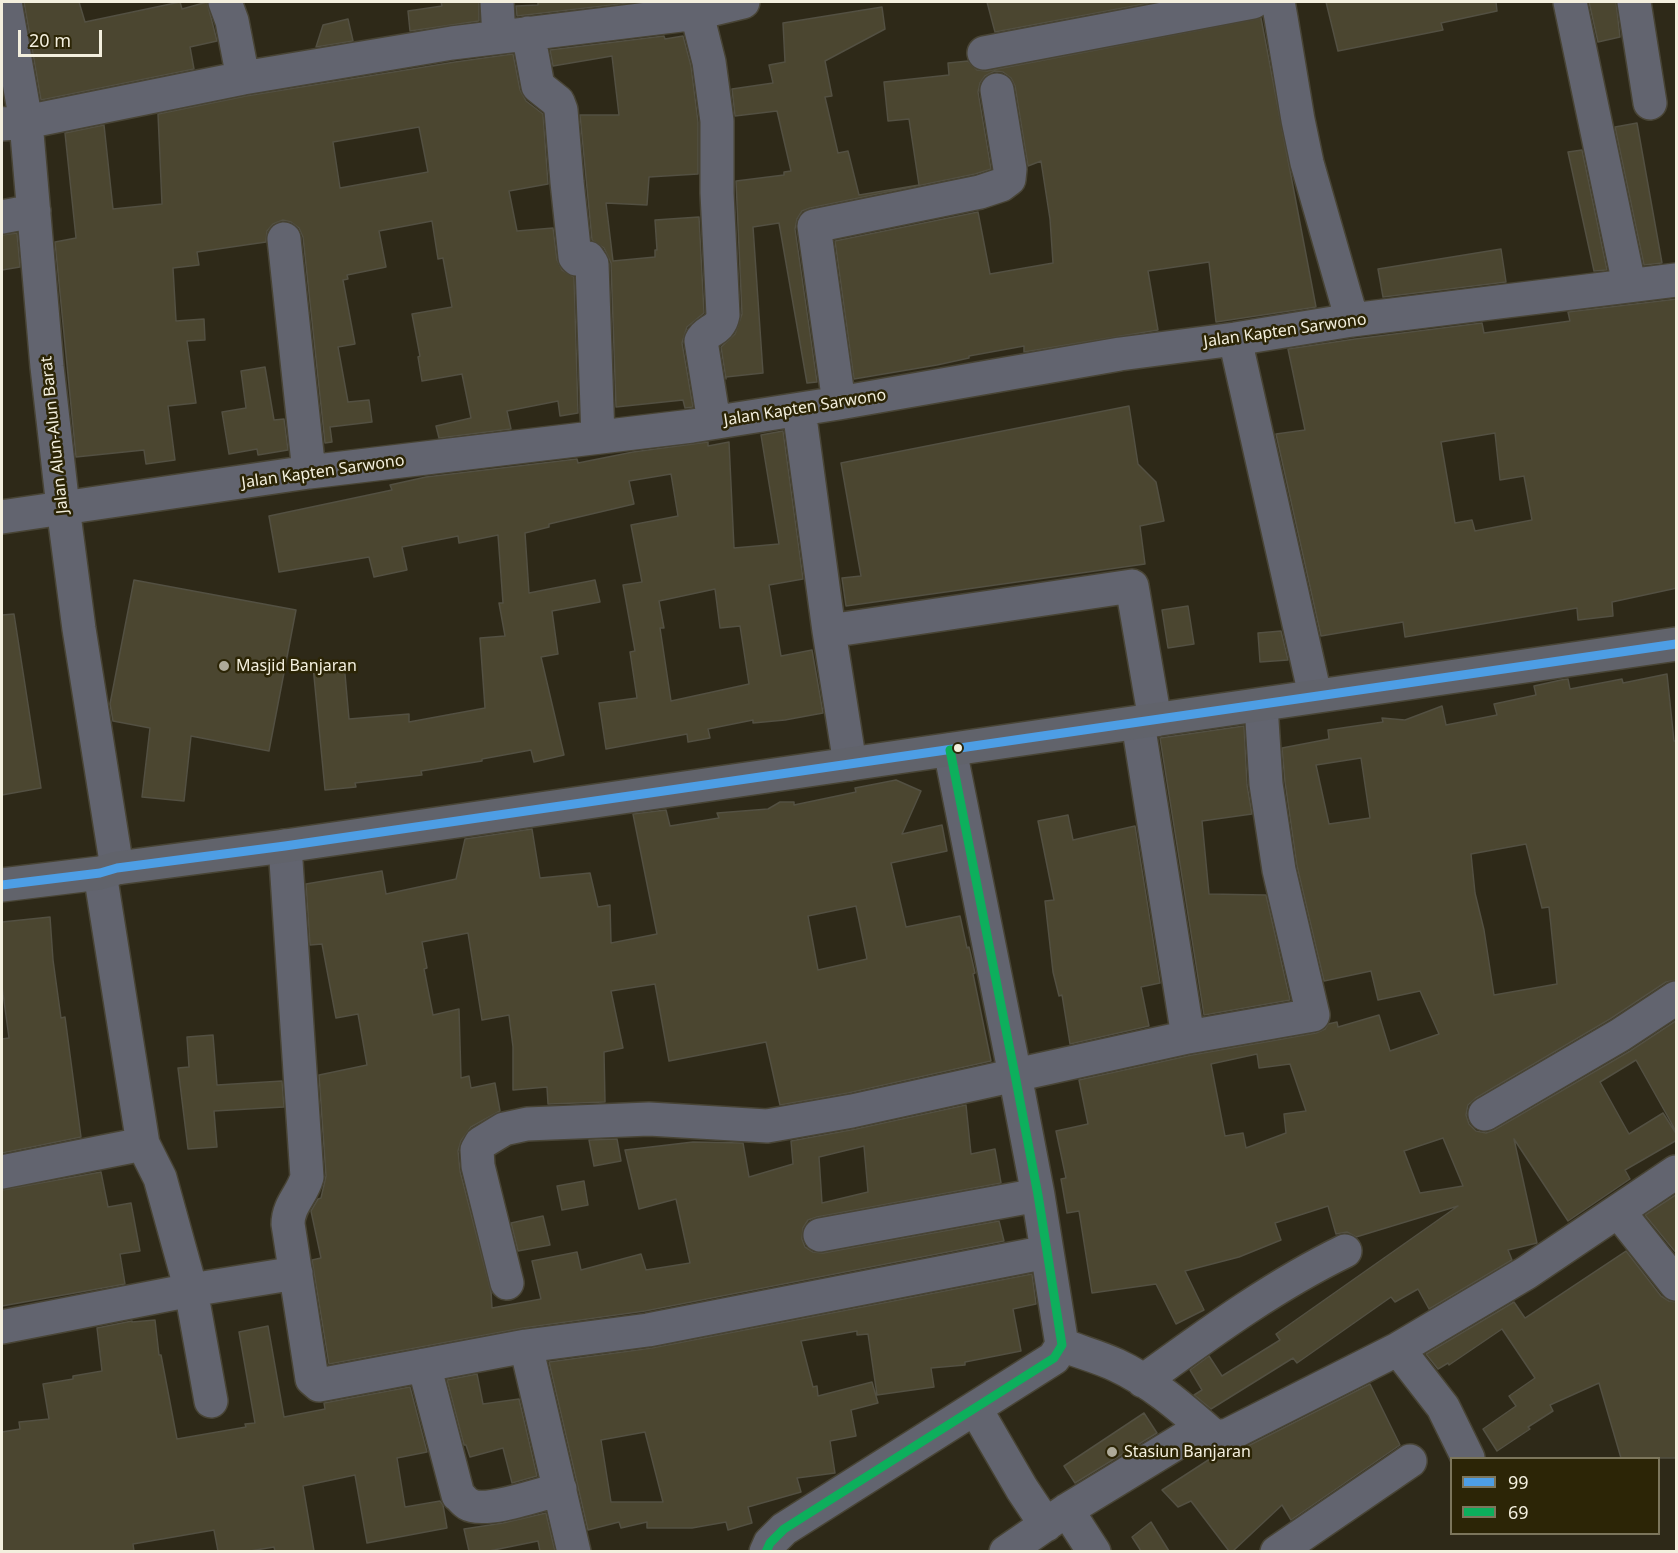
<!DOCTYPE html>
<html>
<head>
<meta charset="utf-8">
<style>
  body { margin:0 }
  #map { position:relative; width:1678px; height:1553px; overflow:hidden; background:#2e2918; font-family:"Noto Sans",sans-serif }
  canvas { display:block }
  .frame { position:absolute; inset:0; border:3px solid #f3efde; pointer-events:none }
  .legend { position:absolute; left:1450px; top:1457px; width:210px; height:78px; box-sizing:border-box; background:#2c2506; border:2px solid #7c765c; margin:0; padding:8px 10px; list-style:none; font-size:18px; color:#f3efde }
  .legend li { display:flex; align-items:center; gap:12px; height:30px }
  .legend b { width:30px; border:2px solid #7c765c }
  .scale { position:absolute; left:18px; top:30px; width:84px; height:27px; box-sizing:border-box; border:3px solid #f3efde; border-top:0; padding-left:8px; font-size:18px; line-height:21px; white-space:nowrap; color:#f3efde; -webkit-text-stroke:4px #2c2506; paint-order:stroke }
</style>
</head>
<body>
<div id="map">
<canvas width="1678" height="1553"></canvas>
<div class="frame"></div>
<ul class="legend">
<li><b style="height:8px;background:#4d9ee5"></b>99</li>
<li><b style="height:8px;background:#0daf5c"></b>69</li>
</ul>
<div class="scale">20 m</div>
</div>
<script>
const c = document.querySelector('canvas').getContext('2d');
c.lineJoin = 'round';
function paint(path, color) { c.fillStyle = color; c.fill(path, 'evenodd'); }
function strokePath(path, color, width, dash) { c.strokeStyle = color; c.lineWidth = width; c.lineCap = dash ? 'butt' : 'round'; c.setLineDash(dash || []); c.stroke(path); }
function write(font, color, halo, rows, align = 'center') {
  c.font = font + ' "Noto Sans",sans-serif'; c.lineWidth = 5; c.setLineDash([]); c.textBaseline = 'middle'; c.strokeStyle = halo; c.fillStyle = color; for (const [text, x, y, turn = 0] of rows) {
    c.save(); c.translate(x, y); c.rotate((+turn || 0) * Math.PI / 180); c.textAlign = isNaN(turn) ? turn : align; if (halo) c.strokeText(text, 0, 0); c.fillText(text, 0, 0); c.restore();
  }
}
const building = new Path2D(`
  M24,2h55l6,20 95,-20 2,7 25,-7 10,39 -27,6 4,22 -153,31z
  M441,2h38v19l-69,10 -2,-20 34,-5z
  M538,2h99l-120,14 -1,-10 22,-1z
  M987,2h168l-160,30z
  M1326,2h170l1,9 -56,12 2,7 -105,21z
  M1589,2h27l4,35 -22,5z
  M882,7l3,22 -60,32 7,35 -7,1 13,56 10,-2 11,44 60,-10 -10,-66 -21,2 -4,-39 65,-7 -1,-12 20,-2 9,9 10,1 274,-53 55,289 -100,15 -7,-60 -61,9 10,59 -134,22v-6l-55,10v2l-32,7 -83,14 -19,-138 143,-29 12,62 63,-11 -3,-44 -9,-58 -13,5 -13,-80 -4,-8 -8,-6 -8,-1 -10,5 -5,7 -2,9 13,77 -16,5 -165,34 -8,3 -5,8 -2,10 22,153 -10,1 -28,-160 -26,4 10,146 -37,4v2l-5,-32 14,-13 7,-20 -6,-133 48,-6v-3l7,-1 -14,-60 -42,5 -3,-27 41,-6 -4,-18 16,-3 -2,-39z
  M348,19l5,22 -37,6 7,-22z
  M664,36l1,3 18,-3 8,30 7,56v52l-49,3 -2,28 -41,-2 7,58 42,-4v-7h2l-2,-30 44,-3 5,96 -17,14 -5,16 11,64 -8,1 -2,-8 -67,7 -5,-144 -7,-15 -12,-8 -12,-125h39l-7,-59 -59,10 -3,-16z
  M513,54l7,36 6,11 17,13 5,70 -39,7 8,40 36,-3 4,32 5,10 12,7 4,136 -18,3 -2,-15 -51,10 4,18 -72,9 -3,-12 35,-8 -9,-44 -40,7 -4,-24 2,-1 -8,-42 40,-7 -9,-49 -5,1 -6,-38 -53,10 7,36 -39,8 1,4 -5,1 12,64 -17,3 10,55 21,-2 3,22 -42,5 2,15 -7,1 -22,-206 -4,-9 -8,-6 -8,-2 -10,4 -6,7 -1,11 -69,10 2,13 -26,3 3,53 28,-2 1,21 -18,1 9,62 -28,3 7,54 -29,4 -2,-14 -68,7 -21,-215 21,-4 -11,-105 39,-8 9,84 49,-5 -4,-90 88,-18 209,-34zM419,127l9,45 -88,16 -7,-46z
  M1637,123l25,140 -18,2 -29,-138z
  M1582,150l25,120 -13,1 -26,-119z
  M17,233l3,34 -18,3v-35z
  M1501,249l5,33 -123,15 -5,-28z
  M1677,299v289l-65,14 1,14 -35,4 -1,-12 -172,29 -2,-15 -82,14 -45,-202 29,-4 -17,-81 67,-10 127,-16 2,10 86,-12 -2,-9zM1495,433l5,47 24,-4 8,44 -57,11 -3,-11 -17,3 -14,-81z
  M265,367l9,53 10,-1 4,31 -30,5 -1,-6 -28,5 -7,-42 24,-4 -5,-37z
  M1129,406l9,58 18,18 8,39 -24,5 5,38 -299,42 -4,-28 19,-2 -20,-113z
  M783,431l20,148 -34,6 12,71 31,-6 11,63 -38,7 -32,3v-3l-45,9 2,9 -22,4 -1,-8 -81,15 -7,-46 38,-5 -7,-46 5,-1 -12,-66 19,-3 -11,-57 47,-9 -7,-42 -42,7 5,23 -85,20v3l-24,6 4,60 66,-13 5,22 -48,9 6,43 -17,3 23,98 -30,7 -3,-12 -49,9v2l-61,10 1,4 -67,8 1,4 -31,3 -12,-124 31,-3 5,56 60,-5v8l76,-14 -5,-70 25,-2 -6,-33h4l-5,-68 -39,8 -1,-7 -56,11 5,23 -33,7 -5,-20 -90,15 -10,-56 123,-26 -2,-5 36,-8 151,-18 1,4 55,-11 75,-10v4l21,-4 5,106 45,-4 -18,-109zM715,589l5,39 20,-2 9,58 -78,17 -11,-73h4l-5,-27z
  M134,580l162,30 -27,141 -78,-15 -7,65 -42,-4 8,-69 -37,-7 -3,-17z
  M1188,606l6,38 -26,4 -6,-38z
  M14,614l27,174 -39,7v-180z
  M1281,631l7,29 -28,2 -2,-29z
  M1667,674l7,67h3v239l-11,2 -56,37 -134,79 -8,7 -2,10 3,9 7,7 10,2 8,-3 136,-79 47,-31v113l-41,-73 -36,22 29,52 34,-21 14,22v5l-52,30 5,9 -62,42 -54,-82 23,104 -29,7 4,10 -83,49 -11,-20 -23,13 -4,-5 -94,66 -4,-5 -82,51 -17,-14 8,-5 -12,-20 19,-14 13,20 58,-36 -4,-6 182,-128 -102,31 -9,-5 -11,2 -8,-28 -53,17 6,17 -42,17 -54,14 19,39 -28,14 -20,-40 -64,9 -13,-82 -12,2 -6,-34 5,-1 -10,-47 32,-7 -9,-44 113,-25 124,-22 9,-4 3,-5 9,-2 1,5 41,-12 11,36 49,-17 -19,-43 -42,9 -7,-29 -47,10 -27,-115 -12,-84 -3,-34 47,-9 -1,-9 55,-8 -1,-4 23,2 37,-14 4,19 51,-10 -3,-11 42,-9 -2,-9 27,-6 7,-1 2,10 52,-10 1,4zM1361,758l9,60 -41,6 -13,-59zM1526,844l16,64 7,-1 8,77 -63,11 -10,-65 -9,-37 -4,-39zM1257,1054l2,14 31,-4 16,47 -22,3 2,19 -40,15 -3,-15 -18,3 -14,-72zM1443,1138l20,48 -43,7 -16,-42z
  M1244,726l3,59 5,29 -50,7 7,73 57,1 24,105 -86,15 -44,-277z
  M896,780l25,11 -19,43 40,-9 5,26 -56,12 15,64 54,-11 7,32 2,-1 6,26 -2,1 18,87 -143,32 -68,12 -14,-63 -97,19 -14,-77 -44,7 12,57 -19,4 1,50 -57,2 -1,-17 -34,3v-43l-4,-32 -27,5 -14,-87 -46,9 5,26 -3,1 9,46 26,-6 2,69 8,-2 2,12 24,-5 5,28 -29,16 -10,14 -3,10 2,20 31,120 1,17 49,-9 -9,-38 45,-9 4,18 60,-16 5,16 44,-7 -14,-64 -37,10 -14,-59 68,-8 50,1 6,34 44,-13 -2,-23 65,-12 110,-24 5,49 24,-5 6,34 -184,34 -9,3 -5,8 -1,11 3,8 8,5 10,1 176,-32 5,20 -359,70 -122,17 -194,36 -17,-104 9,-2 -10,-47 7,-12 3,-1 5,-22 -7,-101 48,-10 -9,-51 -22,4 -14,-74 -12,1 -4,-61 76,-13 4,23 70,-15 9,-40 67,-10 8,49 50,-5 8,34 12,-2 1,38 46,-9 -24,-120 33,-4 4,16 49,-8 -2,-5 51,-4 12,-7h14v3l62,-13 -1,-4zM856,906l11,53 -49,11 -10,-54zM864,1146l4,46 -46,11 -3,-46z
  M1068,815l5,25 62,-14 25,157 -19,4 8,39 -79,18 -8,-49 -3,1 -6,-24 -8,-71 9,-1 -16,-79z
  M50,917l3,43 8,58 4,-1 16,120 -79,16v-114l7,-1 -7,-52v-64z
  M213,1035l4,50 65,-4 2,26 -70,4 3,36 -29,2 -10,-81 11,-1 -2,-30z
  M617,1139l4,22 -27,5 -5,-26z
  M101,1172l7,35 23,-4 9,48 -20,3 5,30 -123,22v-116z
  M584,1181l4,24 -26,5 -5,-24z
  M1677,1194v60l-32,-39z
  M543,1216l7,29 -32,6 -7,-28z
  M1626,1251l35,45 8,5 8,1v156h-56l-22,-75 -49,22 3,6 -25,16 2,2 -33,22 -14,-22 33,-23 -7,-10 26,-18 -33,-49 -53,36 -1,-2 -10,6 -12,-15 88,-52 11,16z
  M1032,1274l4,30 -23,5 8,42 -56,11v3l-34,3 3,19 -57,8 -9,-61 -11,1v-4l-56,10 12,46 4,-1 1,10 54,-14 6,21 -27,7 5,26 -26,5 5,32 -38,5 4,14 -53,15 4,16 -24,7 -2,-8 -34,6h-45v-6l-26,6 -2,-6 -31,8 -39,-168 103,-14zM645,1432l18,70h-52l-10,-62z
  M155,1320l4,35h2l16,84 69,-12 -1,-3 10,-1 -16,-91 29,-6 16,91 41,-8 -1,-6 86,-16 17,65 -30,6 8,49 35,-6 3,4 4,23 -80,15 -12,-68 -52,11 11,65h-39l-1,-4 -24,4h-32l-4,-21 -81,14 1,7h-132v-119l18,-3 -1,-7 30,-3 -6,-35 30,-5v-3l29,-5 -5,-43 35,-7v1z
  M477,1374l6,30 36,-5 18,77 -25,7 -9,-35 -33,9 -4,-12h-2l-17,-65z
  M1370,1384l30,61 -109,75 -9,-15 -49,46h-4l-38,-50 -13,6 -16,-17 54,-35 20,-3z
  M1144,1413l13,20 -82,50 -11,-17z
  M546,1513l9,38h-15l-2,-10 -49,10h-20l-5,-22 39,-6z
  M1151,1522l18,29h-28l-9,-14z`);
const minor = new Path2D(`
  M5,2l21,120 21,245 16,140 16,122 38,239
  M225,2l7,19 11,57
  M497,2l2,35
  M694,2l15,60 8,59v72l6,122c-3,17 -17,14 -22,26l13,81
  M1275,2l4,5 2,11 17,102 9,43 45,157
  M1570,2l59,282
  M1634,2l16,101
  M528,33l10,53 20,16 3,8 6,72 8,75 2,2 11,-1 4,6 6,173
  M984,53l269,-51
  M2,124l24,-2 217,-44 209,-35 245,-30 46,-11
  M2,217l32,-6
  M284,239l25,233
  M1235,339l80,356
  M839,403l-25,-177 166,-34 21,-7 8,-6 1,-10 -13,-79
  M799,410l30,221 21,133
  M2,517l307,-45 383,-46 147,-23 281,-49 115,-15 117,-19 324,-40
  M829,631l303,-45 23,134
  M1138,723l50,314
  M285,846l22,331c-5,18 -19,28 -19,47l24,155 7,6 207,-39 122,-16 399,-78
  M1485,1114l135,-79 56,-37
  M143,1144l17,34 31,112 20,111
  M2,1172l141,-28 -43,-271
  M1618,1211l58,73
  M820,1235l218,-40
  M507,1283l-29,-117 -1,-16 4,-7 23,-14 23,-5 122,-5 118,7 85,-15 336,-74 125,-22 -34,-145 -13,-86 -5,-79
  M2,1327l189,-37 105,-17
  M1062,1345c18,7 37,12 54,20 37,17 69,46 99,72l13,-2 170,-86 128,-76 150,-101
  M526,1346l48,206
  M1398,1349l45,58 25,51
  M424,1365l34,130c3,2 6,7 10,9 16,10 73,-10 92,-15
  M1143,1381c65,-47 130,-95 202,-130
  M975,1408l47,81 24,36
  M1067,1510l27,42
  M766,1552l4,-9 14,-14 270,-171 8,-13 -24,-150 -23,-120 -65,-325
  M1006,1552l61,-42 136,-83
  M1277,1552l133,-91`);
const major = new Path2D(`
  M2,885l98,-12 17,-5 168,-22 1391,-202`);
const bus1 = new Path2D(`
  M2,885l98,-12 17,-5 168,-22 1391,-202`);
const bus2 = new Path2D(`
  M766,1552l4,-9 14,-14 270,-171 8,-13 -24,-150 -23,-120 -65,-325`);
const markers = [
  [224,666,6,"#aeaa99"],
  [958,748,5,"#f3efde"],
  [1112,1452,6,"#aeaa99"]
];
const streetNames = [
  ["Jalan Kapten Sarwono",1285,331,-8],
  ["Jalan Kapten Sarwono",805,408,-9],
  ["Jalan Alun-Alun Barat",55,435,-96],
  ["Jalan Kapten Sarwono",323,472,-8]
];
const poiNames = [
  ["Masjid Banjaran",236,666],
  ["Stasiun Banjaran",1124,1452]
];
paint(building, '#4b4630');
strokePath(building, '#535042', 1.5);
strokePath(minor, '#484435', 36);
strokePath(major, '#484435', 36);
strokePath(minor, '#62646f', 33);
strokePath(major, '#61636b', 33);
strokePath(bus1, '#4d9ee5', 9);
strokePath(bus2, '#0daf5c', 9);
for (const [x, y, r, color] of markers) { const dot = new Path2D(); dot.arc(x, y, r, 0, 2 * Math.PI); c.fillStyle = color; c.fill(dot); strokePath(dot, '#2c2506', 2); }
write('16px', '#f3efde', '#2c2506', streetNames);
write('16px', '#f3efde', '#2c2506', poiNames, 'left');
</script>
</body>
</html>
